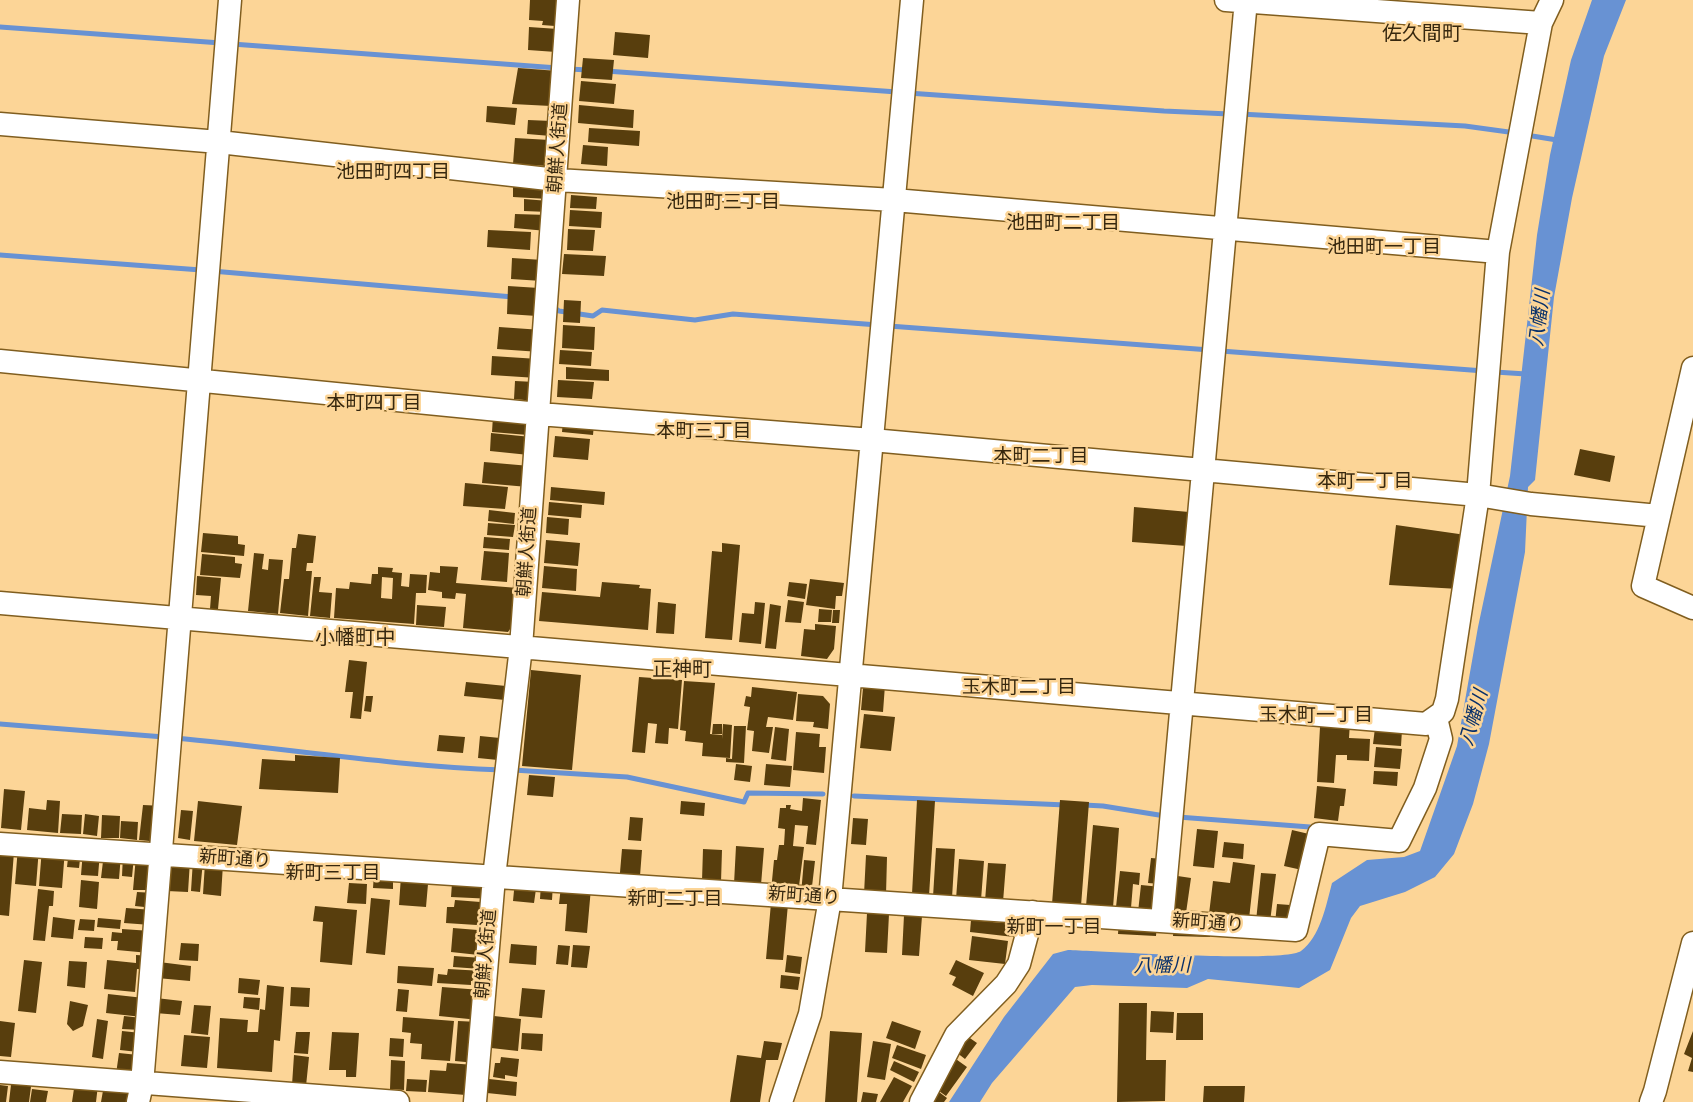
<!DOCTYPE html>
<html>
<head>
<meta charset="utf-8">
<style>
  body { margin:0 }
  canvas { display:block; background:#fcd597 }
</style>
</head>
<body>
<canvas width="1693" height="1102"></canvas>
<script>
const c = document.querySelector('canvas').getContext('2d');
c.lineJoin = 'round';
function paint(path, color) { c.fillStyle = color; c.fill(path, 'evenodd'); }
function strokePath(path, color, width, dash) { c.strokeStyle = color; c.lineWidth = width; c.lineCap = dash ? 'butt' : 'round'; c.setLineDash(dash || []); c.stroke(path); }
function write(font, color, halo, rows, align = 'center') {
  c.font = font + ' Jost,"Noto Sans JP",sans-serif'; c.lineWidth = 5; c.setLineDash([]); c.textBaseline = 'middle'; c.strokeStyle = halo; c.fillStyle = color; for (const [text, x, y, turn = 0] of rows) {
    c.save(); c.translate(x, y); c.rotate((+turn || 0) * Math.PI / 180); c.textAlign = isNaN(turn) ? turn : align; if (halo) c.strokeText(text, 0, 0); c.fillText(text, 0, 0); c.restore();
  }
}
const water = new Path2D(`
  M1592,0h34l-22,56 -32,142 -18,99 -19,183 -7,7 -3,65 -36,192 -16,60 -19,50 -19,23 -30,15 -45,14 -9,12 -21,52 -31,18 -91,-9 -21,9 -95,-3 -17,2 -83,96 -12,19h-31l55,-85 49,-63 15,-4c32,1 217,13 233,1 19,-14 25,-45 31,-68l35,-23 37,-3 16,-6 37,-105 21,-119 32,-151 27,-241 13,-80 21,-95z`);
const stream = new Path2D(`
  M0,27l221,16
  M232,44l326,24
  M569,69l19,1
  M606,71l291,21
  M908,93l256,18 65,3
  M1240,114l225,12 51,7
  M1526,135l31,5
  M0,255l201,15
  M212,271l301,26
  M552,306l7,5 34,5 9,-6 93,10 38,-6 145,11
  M889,326l321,24
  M1221,351l263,20
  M1495,372l31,2
  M0,724l164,13
  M175,738c109,10 218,28 327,32
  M513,770l114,7 117,25 4,-9 75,1
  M854,796l212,9
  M1084,805l19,1 62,10
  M1178,817l132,10`);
const building = new Path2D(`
  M530,0h32l6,27 -26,-2 1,-4 -14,-1z
  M529,27l29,2 -2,23 -28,-2z
  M615,32l35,3 -2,23 -35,-3z
  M583,58l31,2 -2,20 -31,-2z
  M518,68l40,3 -7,35 -39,-2z
  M581,81l35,3 -2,20 -35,-3z
  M579,105l55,5 -1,18 -55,-5z
  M487,106l30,2 -2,17 -29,-3z
  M528,120l24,1 -1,15 -24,-2z
  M589,128l51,3 -1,15 -51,-4z
  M515,138l35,2 -2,26 -35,-2z
  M583,145l25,2 -1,19 -26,-2z
  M513,186l36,2 -1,11 -35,-2z
  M571,195l26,2 -1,12 -26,-1z
  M524,199l25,2 -1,11 -24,-1z
  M570,210l32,2 -1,16 -32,-2z
  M515,214l33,1 -1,16 -33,-3z
  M568,229l27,1 -2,21 -26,-1z
  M488,230l43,2 -1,18 -43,-3z
  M564,254l42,2 -2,20 -42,-2z
  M512,258l31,2 -1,21 -31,-2z
  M508,286l31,2 -2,28 -30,-2z
  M564,300l17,1 -1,22 -17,-1z
  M563,325l32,2 -1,23 -32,-2z
  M499,327l43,3 -2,22 -43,-3z
  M560,350l32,2 -1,14 -32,-2z
  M492,356l46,3 -1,19 -46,-3z
  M566,367l43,3v11l-43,-2z
  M558,380l36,2 -2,17 -35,-2z
  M515,381l20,1 -1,19 -20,-2z
  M564,410l31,3 -2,22 -31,-3z
  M493,416l37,3 -2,16 -36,-3z
  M491,433l40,4 -2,18 -39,-4z
  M555,436l35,3 -2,21 -35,-3z
  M1580,449l35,7 -5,26 -36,-7z
  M484,462l46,4 -2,21 -46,-4z
  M465,483l43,4 -3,22 -42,-3z
  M551,487l54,5 -1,13 -54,-5z
  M549,502l33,3 -1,13 -33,-3z
  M1134,507l55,5 -2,34 -55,-4z
  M489,510l26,3 -1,11 -26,-3z
  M547,517l22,2 -1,16 -22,-2z
  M488,523l27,2 -2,12 -26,-2z
  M1396,525l70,10 -7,54 -70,-4z
  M203,533l35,3v8l7,1 -1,11 -43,-4z
  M298,534l18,2 -3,27h-6l-1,8h6l-4,45 -28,-3 4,-34h5l3,-31h4z
  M484,537l26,2 -1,11 -26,-2z
  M546,540l34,3 -2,23 -34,-3z
  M722,543l18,2 -8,95 -27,-2 7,-87 10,1z
  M484,551l25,2 -2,29 -26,-2z
  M254,553l10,1 -2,15 6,1 1,-11 14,1 -5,54 -30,-3z
  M202,554l33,3v6l7,1 -2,14 -40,-3z
  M440,566l18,1 -2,16 62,5 -3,34 -7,10 -45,-4 3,-34 -10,-1 -1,6 -13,-1v-6l-14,-2 2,-18 10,1z
  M544,566l33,3 -1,22 -34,-3z
  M378,567l15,1 -1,4 10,1 -1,13 8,1 1,-13 17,1 -1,18h-10l-2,31 -80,-6 2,-30 13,1 1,-7 21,2 1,-10h6zM382,577l11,1 -1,21 -11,-1z
  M197,576l24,2 -3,31h-8l1,-13 -15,-1z
  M314,577h7l-2,15 13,1 -2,25 -20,-2z
  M810,579l34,4 -2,13h-6l-1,13 -29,-4z
  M602,582l38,3 -1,3 12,1 -3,41 -109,-9 3,-29 58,5z
  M789,582l18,2 -2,15 -18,-3z
  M788,600l16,2 -3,21 -16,-1z
  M658,602l18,2 -2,30 -18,-1z
  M755,602l10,1 -4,41 -22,-2 3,-29 12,1z
  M770,604l11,2 -5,43 -11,-1z
  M417,605l29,2 -2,20 -28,-2z
  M819,609l13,1 -1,12h-13z
  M833,610h7l-1,13h-7z
  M815,624l21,2 -2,23 -7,10 -26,-3 3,-27 11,1z
  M349,660l18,2 -6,57 -11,-1 3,-26h-8z
  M531,670l50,5 -9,95 -50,-4z
  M639,677l43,3 -4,49 -9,-1 -1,16 -13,-1 2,-19 -9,-1 -3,30 -13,-1z
  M684,681l31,2 -5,51 12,1v4l1,-15 9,1 -2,33 -28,-2 1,-13 -18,-2 1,-10 -6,-1z
  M466,682l40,4 -1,14 -41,-4z
  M885,685l-2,27 -22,-2 2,-22z
  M752,687l45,5 -4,28 -25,-3 -2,10h7l-4,26 -17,-2 2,-20 -7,-1 3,-23 -6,-1 2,-10 5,1z
  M798,694l25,2 7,8 -2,25 -15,-2 1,-5 -18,-1z
  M366,696h7l-2,16 -7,-1z
  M864,714l31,3 -4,34 -31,-3z
  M1327,721l23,1 -1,16 21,1 -1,22 -22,-1v-5h-11l-2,28 -17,-1 3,-55h7z
  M713,724h9v10h-10z
  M734,726h12l-2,37 -18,-1v-4l6,1z
  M775,727l14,2 -3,32 -15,-2z
  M1375,728l27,2 -1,16 -28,-2z
  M796,732l24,2 -1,13h7l-2,26 -31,-3z
  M439,735l26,2 -2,16 -26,-2z
  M480,736l20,2 -2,22 -20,-2z
  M1376,747l26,2 -2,20 -26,-2z
  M295,755l45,3 -2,35 -79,-4 3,-30 33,2z
  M736,764l16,2 -2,16 -16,-2z
  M766,764l26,2 -2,21 -26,-2z
  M1374,771l24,1 -1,14 -24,-2z
  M529,775l26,2 -2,20 -26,-2z
  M1317,786l29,3 -2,17h-4l-2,15 -24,-3z
  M4,789l21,2 -4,39 -20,-2z
  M803,798l18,2 -5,45 -10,-1 2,-18 -13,-1 -2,21 11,1 -6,47 -27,-3 3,-31h3l2,-15h5l1,-16 -7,-1 2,-20h6v-3h5l-1,4 12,2z
  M47,800l13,1 -2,32 -31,-3 2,-22 17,2z
  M917,800l18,1 -6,95 -17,-2z
  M1060,800l29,2 -8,104 -29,-2z
  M198,801l44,5 -5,39 -43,-4z
  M681,801l24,2 -1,13 -24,-2z
  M143,805l21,1 -4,36 -21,-2z
  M181,810l12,1 -3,29 -12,-2z
  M62,814l20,1 -1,19 -21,-1z
  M85,814l14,2 -2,20 -14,-2z
  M102,815l18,1 -1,22h-18z
  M630,817l13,1 -2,23 -13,-1z
  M853,818l15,1 -2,26 -15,-1z
  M121,821l17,1 -1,18 -17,-2z
  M1093,825l26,3 -6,80 -27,-2z
  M1197,829l21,2 -4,37 -21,-2z
  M1292,830l17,4 -7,36 -18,-4z
  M1224,842l20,2 -1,15 -21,-2z
  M736,846l28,2 -3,37 -27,-1z
  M18,847l21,1 -3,38 -21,-2z
  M42,848l23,1 -3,39 -23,-2z
  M936,848l19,1 -3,49 -19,-1z
  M69,849l12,1 -2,18 -12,-1z
  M622,849l20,1 -2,26 -21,8z
  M703,849l19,1 -1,32 -19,-1z
  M0,850l14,2 -5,64 -9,-1z
  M83,851l17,1 -2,24 -17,-1z
  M104,853l17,1 -2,25 -18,-1z
  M123,855l11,1 -2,21 -10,-1z
  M866,855l21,2 -1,38 -22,-1z
  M136,856l22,1 -3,33h-22z
  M1151,858l12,1 -3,25 -12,-1z
  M959,859l25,2 -3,39 -25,-1z
  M169,860l21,1 -2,31 -21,-1z
  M193,860l10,1 -3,31 -9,-1z
  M804,860l11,1 -4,34 -10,-1z
  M1233,862l22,3 -6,54 -40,-5 4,-33 17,2z
  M205,863l18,1 -2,32 -18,-2z
  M988,863l18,1 -3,38 -18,-1z
  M1120,871l20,2 -1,12 -6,-1 -2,24 -15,-1z
  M374,873l19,1v15l-20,-1z
  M1261,873l15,1 -6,48 -14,-1z
  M1171,875l20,3 -5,35 -20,-2z
  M401,876h11v7l16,1 -2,23 -27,-2z
  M81,880l18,2 -2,27 -18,-2z
  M515,880l22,2 -3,21 -21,-2z
  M349,883l18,1 -1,20 -19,-1z
  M452,883l43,3 -1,13 -43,-2z
  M541,883l12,1 -1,16 -12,-1z
  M1141,885l20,2 -3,27 -20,-2z
  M561,886l30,2 -4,45 -22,-2 2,-27h-8z
  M38,889l16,2 -1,15h-4l-4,35 -12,-1z
  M137,892l18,1 -1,15 -19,-2z
  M371,898l19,2 -5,55 -19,-2z
  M455,900l38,3 -1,23 -46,-3 1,-16h7z
  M771,903l17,1 -5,56 -17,-1z
  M1277,904l13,1 -2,19 -13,-1z
  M315,906l42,4 -5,55 -32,-3 3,-40 -10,-1z
  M126,908l27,2 -2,15 -27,-2z
  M867,913l22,1 -2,39 -22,-1z
  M904,915l18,1 -3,40 -17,-1z
  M53,917l22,3 -2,19 -22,-2z
  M98,918l23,2 -1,9 -23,-2z
  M1003,918l14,1 -3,18 -44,-5 1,-12 32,3z
  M80,919l15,1 -1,11 -16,-1z
  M1119,919l38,3 -1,14 -38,-2z
  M1174,924l37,2 -1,11 -37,-1z
  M453,928l37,3 -2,25 -37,-4z
  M122,929l29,2 -2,22 -32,-3 1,-9h-7l1,-9 10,1z
  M972,936l36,5 -3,23 -36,-4z
  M85,937l18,1 -1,11 -18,-1z
  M181,943l18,1 -1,17 -19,-1z
  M511,944l26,2 -1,19 -27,-2z
  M558,945l12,1 -2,19 -12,-1z
  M573,945l17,1 -3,22 -16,-1z
  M136,955l15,1 -2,14 -12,-1 -2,23 -31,-3 3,-29 29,3z
  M787,955l15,2 -2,17 -15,-2z
  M454,956l28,2 -1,11 -28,-2z
  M24,960l18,2 -6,51 -18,-2z
  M956,960l28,13 -11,23 -21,-11 4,-8 -7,-3z
  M69,961l18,1 -2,26 -18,-2z
  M159,962l32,4 -1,15 -33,-3z
  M398,966l36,2 -2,18 -35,-3z
  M448,969l35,2 -1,11 -11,-1v4l-34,-2 1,-9 9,1z
  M781,975l19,2 -2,13 -18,-2z
  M239,978l21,2 -2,15 -20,-2z
  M267,985l17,2 -4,54 -6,-1 -2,32 -55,-4 3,-50 28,2 -1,12h11l2,-23 5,1z
  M291,987l19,1 -1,19 -19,-1z
  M442,987l39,3 -2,30 -40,-4z
  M522,988l23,2 -3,28 -23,-2z
  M398,989l11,1 -2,22 -11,-1z
  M108,994l36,4 -2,19 -36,-4z
  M244,997l16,1 -1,12 -16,-2z
  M156,998l26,3 -2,14 -25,-2z
  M70,1001l18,4 -5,21 -10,5 -6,-7z
  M1119,1003h28l-1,57h20l-1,41 -48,1z
  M194,1005l17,1 -3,29 -17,-2z
  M1151,1011l23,1 -1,21 -23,-1z
  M1177,1013h26v27h-27z
  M124,1016l18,2 -1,12 -19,-1z
  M494,1016l27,3 -3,32 -27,-3z
  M403,1017l51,4 -4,40 -29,-2 1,-15 -12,-1 1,-10 -9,-1z
  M97,1019l11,2 -5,38 -11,-2z
  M0,1021l15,2 -4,34 -11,-1z
  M458,1021l21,1 -3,41 -21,-2z
  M892,1021l29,10 -6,18 -29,-11z
  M122,1031l19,2 -3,19 -18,-2z
  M830,1031l32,2 -5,69h-32z
  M1693,1031v41l-5,-1 4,-13 -8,-4z
  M296,1032h14l-2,22 -14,-1z
  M332,1032l27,1 -3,44h-10v-7h-17z
  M522,1033l21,1 -1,17 -21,-2z
  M964,1034l13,9 -12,16 -13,-10z
  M184,1035l26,2 -3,31 -26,-2z
  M390,1038l14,1 -1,18 -14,-1z
  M764,1041l18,2 -4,17h-12l-6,42h-30l7,-47 24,3z
  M873,1041l18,3 -6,36 -18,-3z
  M897,1045l29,10 -5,14 -29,-11z
  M119,1053l19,2 -1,14 -12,6 -9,-1z
  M294,1055l15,2 -3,29 -14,-1z
  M501,1057l18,2 -2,18 -12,-2v4l-12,-2 2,-14h5z
  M953,1057l14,10 -21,29 -14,-10z
  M391,1060l14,1 -1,29 -14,-1z
  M894,1061l25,11 -5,10 -24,-12z
  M447,1063l28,2 -9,30 -38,-3 2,-22 16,1z
  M12,1076l20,3 -3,23h-20z
  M894,1077l18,9 -9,16h-23z
  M407,1079l20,1 -1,12 -20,-1z
  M489,1079l28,3 -1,14 -29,-3z
  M75,1082l23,3 -2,17h-24z
  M0,1085l8,1 -2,16h-6z
  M104,1085l27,4 -2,13h-28z
  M1204,1086h41l-1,16h-41z
  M32,1089l16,2 -2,11h-16z
  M863,1092l15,2 -2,8h-15z
  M939,1092l8,6 -3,4h-13z`);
const minor = new Path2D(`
  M1226,0l315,23
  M0,124l219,18 338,38 337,20 604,52
  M0,361l539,53 333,26 606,55 53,9 128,12
  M1693,368l-50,218 50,22
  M0,603l1426,121 17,-12 4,-13 31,-204 20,-243 43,-229 11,-23
  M0,844l1296,86 23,-96 80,7 26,-53 16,-49 -5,-21
  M1162,921l84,-921
  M0,1072l398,30
  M138,1102l4,-18 88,-1084
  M475,1102l19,-225 27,-230 47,-647
  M781,1102l29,-88 20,-115 82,-899
  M921,1102l35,-67 50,-51 13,-20 14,-52
  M1651,1102l4,-11 38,-148`);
const streetNames = [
  ["朝鮮人街道",559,148,-86],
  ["朝鮮人街道",528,552,-86],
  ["新町通り",235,860,4],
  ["新町通り",804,897,4],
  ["新町通り",1208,924,4],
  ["朝鮮人街道",487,954,-85]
];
const neighbourhoodNames = [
  ["池田町四丁目",393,173],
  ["池田町三丁目",723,203],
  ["池田町二丁目",1063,224],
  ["池田町一丁目",1384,248],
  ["本町四丁目",374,404],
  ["本町三丁目",704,432],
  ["本町二丁目",1041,457],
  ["本町一丁目",1365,482],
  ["玉木町二丁目",1019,688],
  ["玉木町一丁目",1316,716],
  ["新町三丁目",333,874],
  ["新町二丁目",675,900],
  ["新町一丁目",1054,928]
];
const waterNames = [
  ["八幡川",1541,318,-83],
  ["八幡川",1475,718,-74],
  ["八幡川",1162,967,-1]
];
const quarterNames = [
  ["佐久間町",1422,35],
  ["小幡町中",355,639],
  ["正神町",682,671]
];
paint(water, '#6892d3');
strokePath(stream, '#6892d3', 5);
paint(building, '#583e0d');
strokePath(minor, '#805e1f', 25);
strokePath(minor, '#fff', 22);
write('18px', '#37280f', '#fcd597', streetNames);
write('19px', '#37280f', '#fcd597', neighbourhoodNames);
write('italic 19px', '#08306a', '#fcd597', waterNames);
write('20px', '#37280f', '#fcd597', quarterNames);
</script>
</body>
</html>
